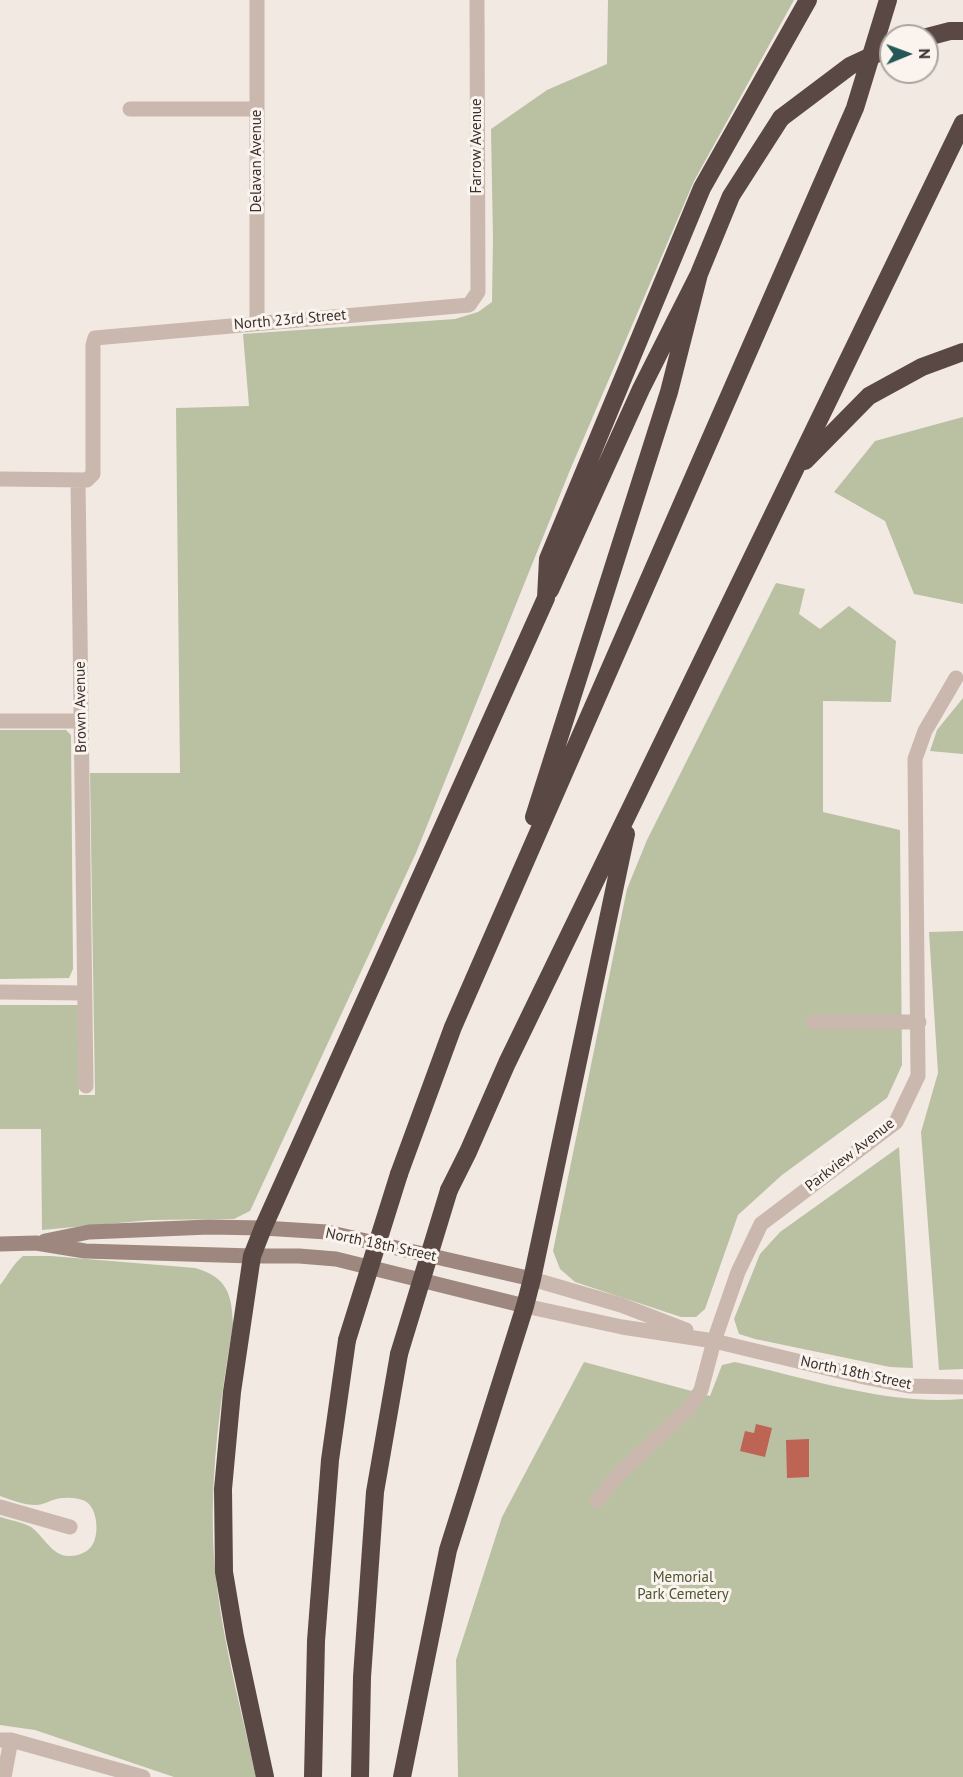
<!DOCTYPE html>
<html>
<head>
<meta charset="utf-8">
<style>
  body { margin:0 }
  #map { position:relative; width:963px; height:1777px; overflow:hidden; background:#f2e9e2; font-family:"PT Sans",sans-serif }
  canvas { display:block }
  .north { position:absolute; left:879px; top:24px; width:60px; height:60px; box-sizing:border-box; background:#faf3ee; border:2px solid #ada5a0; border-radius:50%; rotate:89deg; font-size:16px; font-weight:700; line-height:24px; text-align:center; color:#392f2c }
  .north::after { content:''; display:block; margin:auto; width:21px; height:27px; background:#235857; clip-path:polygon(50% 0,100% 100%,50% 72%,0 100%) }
</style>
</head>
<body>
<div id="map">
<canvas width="963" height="1777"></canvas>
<div class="north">N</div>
</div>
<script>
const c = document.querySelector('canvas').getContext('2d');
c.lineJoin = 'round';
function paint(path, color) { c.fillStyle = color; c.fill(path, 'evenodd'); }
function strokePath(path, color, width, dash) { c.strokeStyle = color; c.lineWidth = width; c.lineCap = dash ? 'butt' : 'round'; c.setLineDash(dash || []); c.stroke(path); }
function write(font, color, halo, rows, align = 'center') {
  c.font = font + ' "PT Sans",sans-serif'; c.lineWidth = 6; c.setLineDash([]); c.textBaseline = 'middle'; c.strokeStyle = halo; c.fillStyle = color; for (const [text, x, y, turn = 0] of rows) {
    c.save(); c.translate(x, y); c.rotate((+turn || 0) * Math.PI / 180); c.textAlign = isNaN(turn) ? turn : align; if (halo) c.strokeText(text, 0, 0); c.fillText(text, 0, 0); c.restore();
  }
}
const green = new Path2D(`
  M608,0h186l-100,181 -124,289 -154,383 -166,358 -16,8 -83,1 -109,10 -1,-101h-41v-124h78l1,90h16l-5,-322h90l-4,-365 73,-2 -6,-72 212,-15 23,-7 14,-10 1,-63 -2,-110 56,-39 60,-26z
  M963,417v187l-49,-10 -29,-73 -51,-29 41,-51z
  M776,583l29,6 -6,25 21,15 29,-23 47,35 -5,61 -68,-1v111l77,18 2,235 -15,33 -105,77 -44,40 -33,94 -9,8h-15l-106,-35 -15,-13 -7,-18 74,-362 20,-49z
  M963,698v56l-33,-3 7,-21z
  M0,730h66l5,5 2,234 -4,9 -69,1z
  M963,931v438l-24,1 -18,-238 17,-59 -9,-141z
  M899,1147l14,221 -23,-1 -135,-28 -16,-5 -5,-15 26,-65 20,-22z
  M23,1256h28l144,12c32,9 37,26 38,57 -12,71 -22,141 -20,213 3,81 26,161 43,239h-82l-139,-47 -35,-5v-208c10,3 22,5 31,10 13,9 21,30 39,29 7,0 16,-3 21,-9 9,-11 7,-39 -6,-46 -10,-4 -22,-4 -32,-1 -6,2 -11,5 -17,5 -12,0 -25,-5 -36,-9v-211c8,-10 13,-21 23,-29z
  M584,1362l126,34 12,-31 13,-3c71,16 156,44 228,37v378h-505l-2,-117 46,-143z`);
const building = new Path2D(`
  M756,1424l16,4 -7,29 -25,-6 5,-20 9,2z
  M809,1439v38l-22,1 -1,-38z`);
const street = new Path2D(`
  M257,0v322
  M130,109h127
  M0,479l87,1 6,-6v-129l2,-7 374,-33 9,-13 -1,-292
  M78,481l8,605
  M0,721h81
  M0,992l84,1
  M813,1022h106
  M532,1279l89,26 65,25
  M525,1306l97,21 92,14 150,36 45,9 54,1
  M597,1501l22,-27 71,-67 11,-17 13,-49 24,-69 23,-48 135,-102 22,-46 -3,-317 10,-28 31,-53
  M0,1507l70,20
  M0,1740h11l132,37
  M4,1777l7,-37`);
const secondary = new Path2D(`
  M45,1241l44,-9 120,-5 54,1 64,4 205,47
  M0,1244l36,-1 49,8 167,5h47l37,3 189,47`);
const highway = new Path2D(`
  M927,37l23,-6h13
  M805,461l64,-65 53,-29 41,-15
  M550,590l91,-201 58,-115 32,-78 50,-78
  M534,817l135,-425 30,-118
  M399,1174l54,-147 402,-919 33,-108
  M449,1190l19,-38 39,-89 456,-940
  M265,1777l-30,-140 -11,-65 -1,-83 9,-97 20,-136 11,-28 283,-630 2,-39 154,-371 106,-188
  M313,1777l3,-136 14,-181 17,-120
  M360,1777l2,-100 13,-185 24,-138
  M402,1777l46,-227 77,-244 7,-27 94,-445`);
const highwayBridge = new Path2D(`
  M781,118l69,-52 41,-19
  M347,1340l52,-166
  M399,1354l50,-164`);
const streetNames = [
  ["Farrow Avenue",477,146,-90],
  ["Delavan Avenue",257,161,-90],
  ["North 23rd Street",290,320,-5],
  ["Brown Avenue",81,707,-91],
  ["Parkview Avenue",850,1155,-38],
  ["North 18th Street",381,1245,12],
  ["North 18th Street",856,1373,12]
];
const parkNames = [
  ["Memorial",683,1578],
  ["Park Cemetery",683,1595]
];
paint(green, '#b9c1a2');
paint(building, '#be6454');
strokePath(street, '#cab8ae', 15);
strokePath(secondary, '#9e877f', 15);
strokePath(highway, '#594843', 18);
strokePath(highwayBridge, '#594843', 18);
write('15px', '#392f2c', '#faf3ee', streetNames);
write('15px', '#4c5631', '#faf3ee', parkNames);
</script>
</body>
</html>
